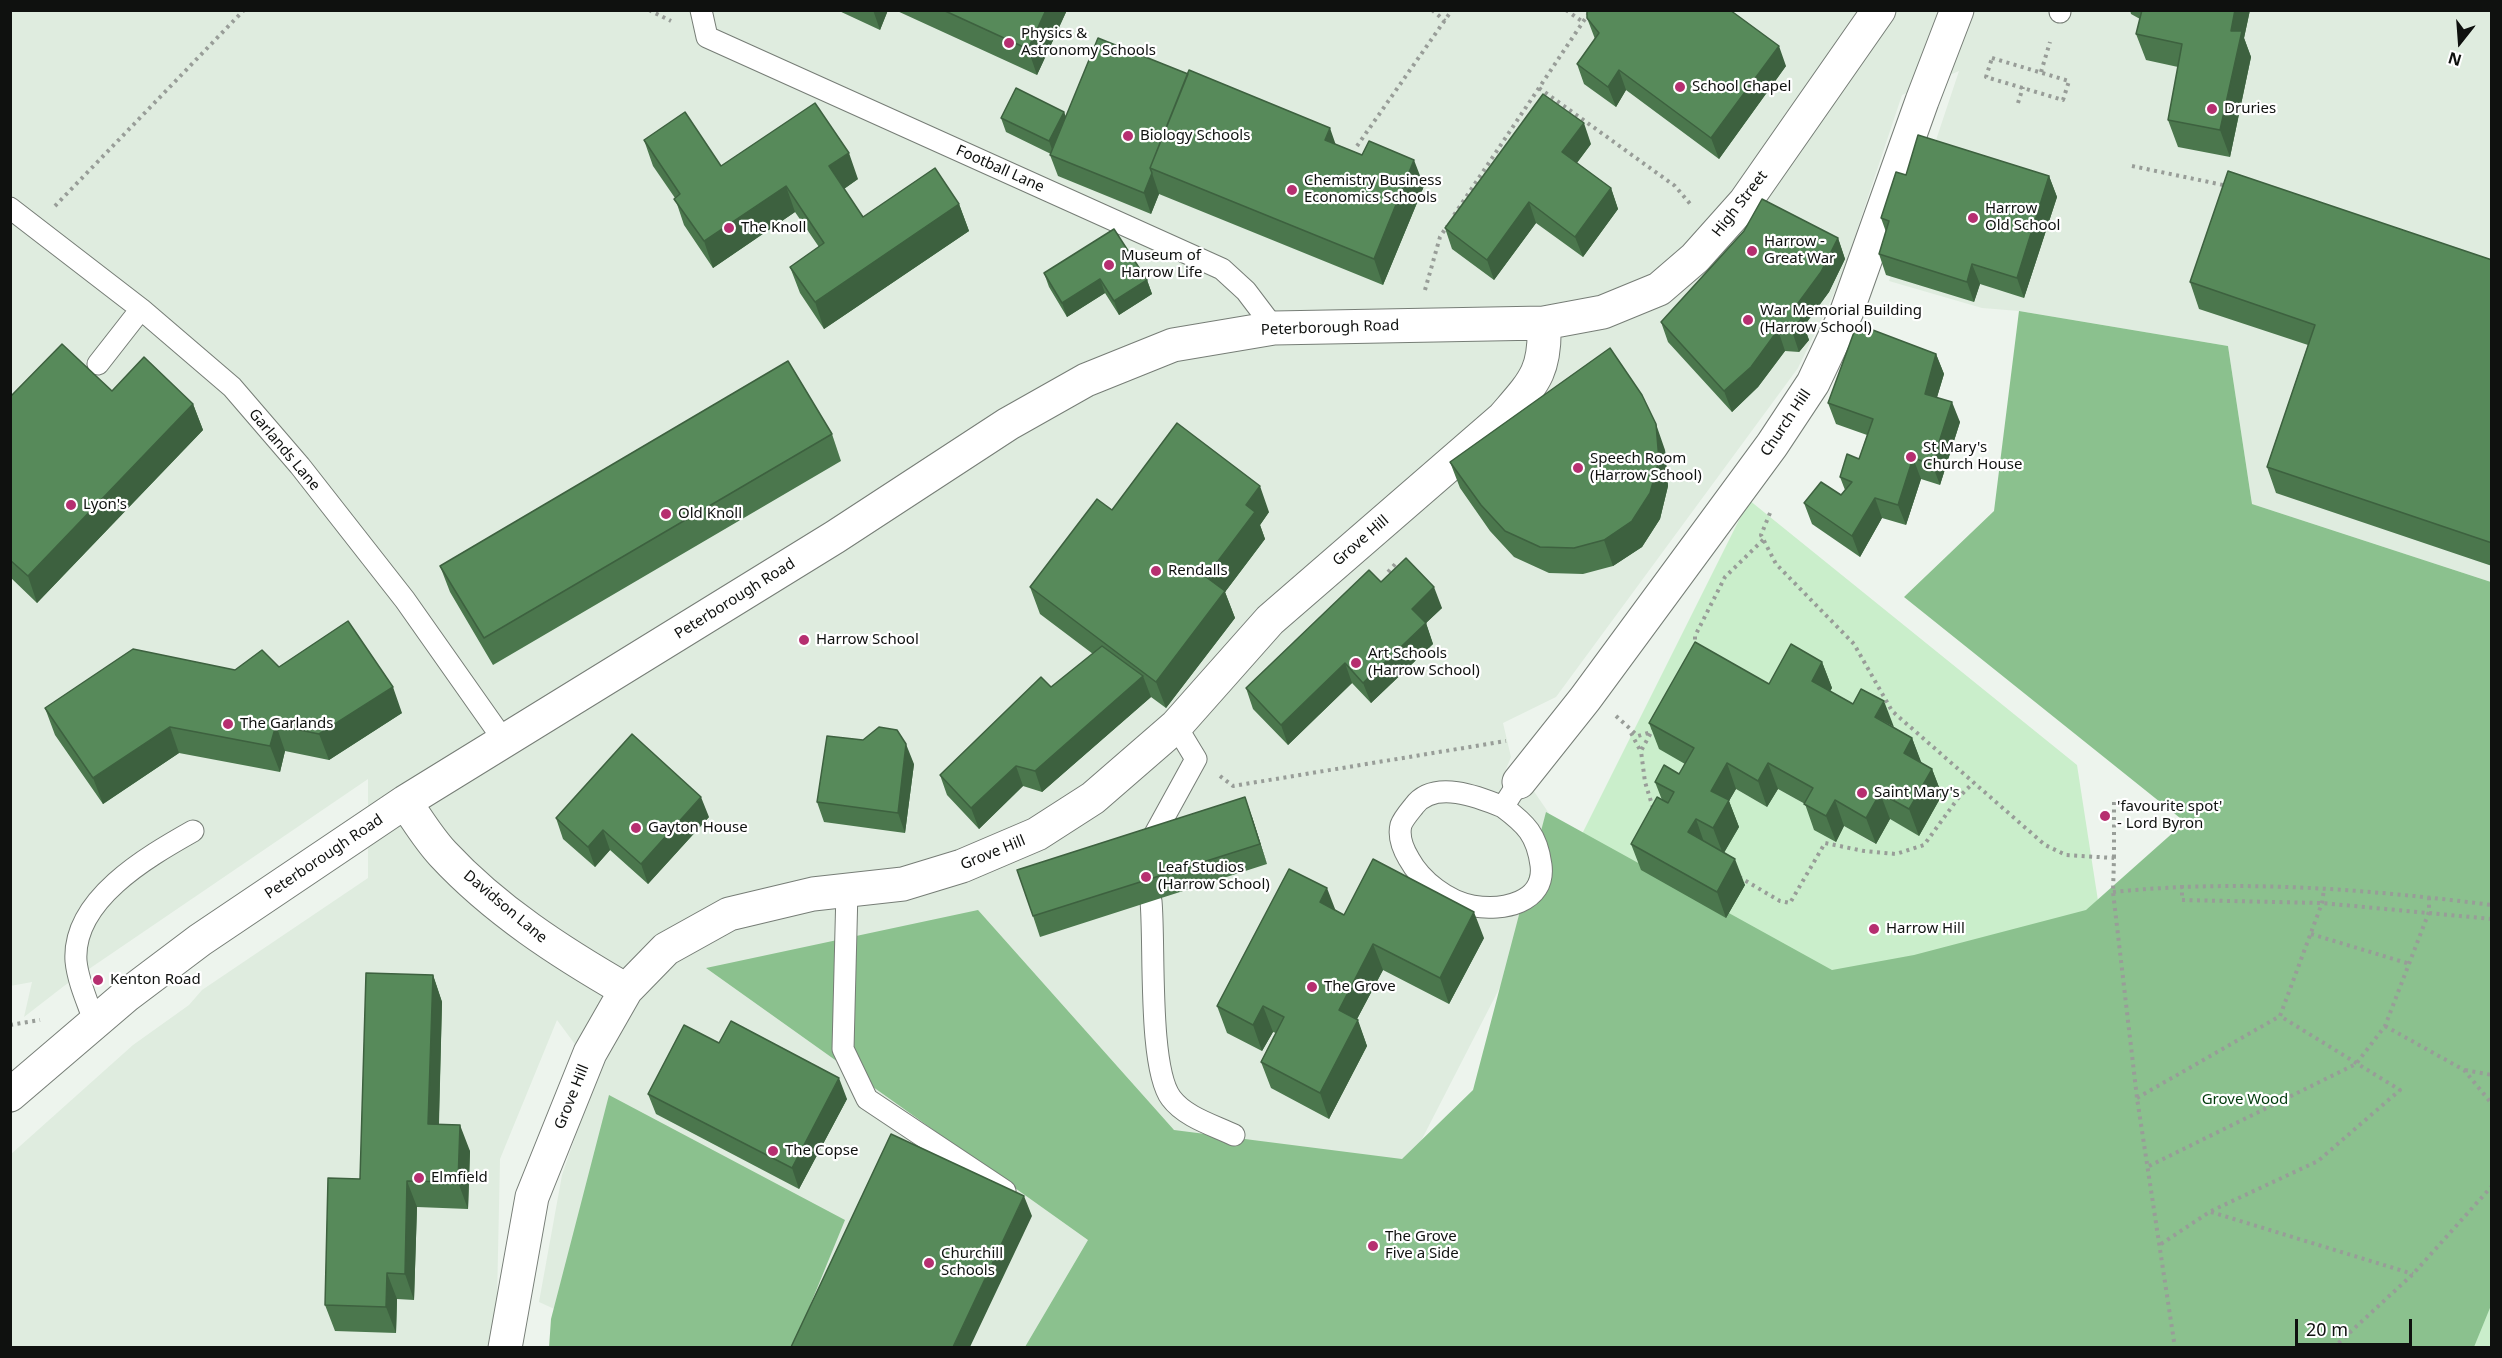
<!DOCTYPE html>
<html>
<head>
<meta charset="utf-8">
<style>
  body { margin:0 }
  #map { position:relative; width:2502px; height:1358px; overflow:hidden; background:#edf4ed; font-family:"Noto Sans",sans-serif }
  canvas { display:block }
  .frame { position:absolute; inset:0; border:12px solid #0f110f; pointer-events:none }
  .north { position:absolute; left:2430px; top:12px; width:60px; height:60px; -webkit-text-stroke:4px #fff; paint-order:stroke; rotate:197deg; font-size:16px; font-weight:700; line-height:24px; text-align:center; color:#0f110f }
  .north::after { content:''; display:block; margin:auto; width:21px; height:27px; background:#0f110f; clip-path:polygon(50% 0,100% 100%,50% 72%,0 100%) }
  .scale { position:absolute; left:2295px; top:1319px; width:117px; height:27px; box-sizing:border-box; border:3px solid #0f110f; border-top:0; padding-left:8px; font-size:18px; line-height:21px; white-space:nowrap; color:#0f110f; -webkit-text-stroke:4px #fff; paint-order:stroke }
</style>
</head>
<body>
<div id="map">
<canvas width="2502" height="1358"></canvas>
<div class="frame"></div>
<div class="north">N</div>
<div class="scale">20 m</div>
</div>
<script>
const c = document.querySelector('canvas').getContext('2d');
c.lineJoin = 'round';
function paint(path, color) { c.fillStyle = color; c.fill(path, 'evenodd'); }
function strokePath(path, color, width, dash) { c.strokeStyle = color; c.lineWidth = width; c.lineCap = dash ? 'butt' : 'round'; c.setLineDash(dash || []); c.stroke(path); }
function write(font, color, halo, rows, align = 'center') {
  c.font = font + ' "Noto Sans",sans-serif'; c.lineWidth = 4.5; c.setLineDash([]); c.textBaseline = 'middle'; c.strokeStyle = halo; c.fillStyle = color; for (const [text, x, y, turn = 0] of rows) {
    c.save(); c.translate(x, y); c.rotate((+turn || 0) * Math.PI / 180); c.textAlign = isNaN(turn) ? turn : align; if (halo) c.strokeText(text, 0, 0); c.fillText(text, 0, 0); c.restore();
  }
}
const built = new Path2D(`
  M11,11h2480v571l-239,-78 -24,-158 -209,-35 -37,-3 -93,-27 70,-210 -57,24 -62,186 -42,87 -242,329 -53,26 8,34 -7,17 27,13 41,60 -170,331 -365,169h-399l-99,-45 23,-127 35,-101 -40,-54 -57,139 -4,188h-485l-1,-192 123,-110 56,-40 13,-15 166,-112v-99l-304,207 -40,31 8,-35 -22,4z`);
const green = new Path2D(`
  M1749,500l328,265 28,181 -275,29 -251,-135zM1703,774l239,21 -23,40 -29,-16 -15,25 -31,-18 -8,16 -13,-28 -45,-25 -11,18 -31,-18 -39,70z
  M2491,1287v60h-61z`);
const forest = new Path2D(`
  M2019,311l209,35 24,158 239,78 1,721 -18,44h-1449l63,-107 -382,-272 272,-58 196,220 228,29 71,-69 73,-278 286,158 82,-15 172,-45 99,-88 -281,-225 90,-86z
  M609,1095l236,125 -52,127 -244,1 2,-29z`);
const path = new Path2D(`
  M649,10l22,11
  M1432,10l13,11
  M1566,10l17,12
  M1992,58l77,23 -6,19 -77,-23z
  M2041,72l9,-30
  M1539,88l136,98 17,20
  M2018,103l5,-16
  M1357,146l95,-136
  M2132,166l96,20
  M55,206l189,-196
  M1454,215l137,-205
  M1425,290l15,-53 7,-11
  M1770,513l-9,22 15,29 78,80 38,67 153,134 21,10 48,3 -1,34 24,206 38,250
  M1388,572l10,-11
  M1695,647v-11l30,-59 39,-38
  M1616,716l22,20 13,-4
  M1631,733l9,17
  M1220,776l13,10 273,-45
  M2114,802v56
  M1653,808l-8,-26 -4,-31 13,-24
  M1739,877l41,24 10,2 35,-60 39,8 32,3 28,-9 35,-48 14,-14
  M2182,885v15l140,3 170,16
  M2113,892c126,-13 253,-3 379,13
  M2311,934l99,30
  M10,1025l30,-5
  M2385,1026l79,44 28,34
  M2465,1070l27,5
  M2137,1098l143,-82 42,-113 2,-14
  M2149,1166l207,-102 29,-38 44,-114v-15
  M2211,1212l202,62
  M2161,1244l50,-33 107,-50 82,-71 -120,-74
  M2333,1348l80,-74 79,-88`);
const lane = new Path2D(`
  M701,10l6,27 515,232 24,22 28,37
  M2060,12v-2
  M10,208l131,101 91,78 68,79 105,134 100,142
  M98,364l43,-55
  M1503,807c-24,-10 -69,-28 -89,-1 -4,5 -11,13 -13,19 -3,12 2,24 8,34 12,22 39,43 64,47 29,5 73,-3 68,-41 -4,-30 -15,-41 -38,-58l16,-25
  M1146,850l50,-91 -20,-33
  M847,890l-4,159 24,50 138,92
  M1151,901c4,43 -3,166 20,197 14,19 42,27 63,37
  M95,1023c-7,-20 -17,-41 -19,-62 -4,-61 71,-104 117,-130`);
const street = new Path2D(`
  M1519,782l66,-83 187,-254 41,-62 34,-72 75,-210 35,-91
  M405,802c12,17 23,36 38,52 52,56 117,98 183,136
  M10,1095l117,-100 73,-55 205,-138 430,-265 173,-113 78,-44 87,-35 101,-17 270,-5 59,-11 56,-23 36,-31 50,-56 134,-192
  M505,1348l27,-151 58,-144 36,-63 40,-41 63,-35 84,-20 90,-10 59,-18 75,-32 56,-36 83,-72 94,-106 233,-202c31,-36 43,-46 41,-95`);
const wall = new Path2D(`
  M837,10h51l-8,20z
  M895,10h172l-30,65z
  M2130,10h120l-6,28 7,19 -21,100 -52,-10 -10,-27 10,-53 -32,-7 -10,-26 4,-15 -9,-5z
  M1587,18l199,48 -67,93 -93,-69 -10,17 -32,-23 -7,-20 18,-25z
  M1064,112l2,5 270,28 88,41 -41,99 -224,-91 -8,20 -93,-38 -8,-21 1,-1 -45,-22 -5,-14z
  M644,140l77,26 137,13 -14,10 19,28 96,-13 10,27 -145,98 -24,-36 -10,-26 29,-20 -24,-35 -82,56 -29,-43 -9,-27 -22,-32z
  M1591,144l-14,19 34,25 7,21 -35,48 -47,-34 -42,57 -42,-31 -7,-21z
  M1906,175l143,1 8,21 -33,101 -44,-14 -6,18 -88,-27 -7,-21 7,-22 -5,-14z
  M1838,238l7,21 -16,33 -25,34 5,14 -10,12 -14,-1 -27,36 -26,25 -64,-70 -7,-20z
  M2492,260v306l-216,-73 -9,-26 41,-122 -109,-36 -9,-27z
  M1044,273l103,7 5,14 -33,21 -14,-22 -38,24 -18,-30z
  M1936,354l8,20 -7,23 23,25 -20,63 -19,-6 -15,46 -24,-7 -22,39 -48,-33 -8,-21 37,-8 4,-5 -5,-13 19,-18 8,-24 -31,-11 -8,-21z
  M112,391l81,13 10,26 -166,173 -27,-26v-180z
  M832,434l9,27 -348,204 -43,-73 -10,-26z
  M1665,450l3,36 -8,33 -18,28 -29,19 -30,8 -34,-1 -35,-16 -24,-26 -30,-43 -10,-26z
  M1112,510l157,2 -9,13 5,14 -40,53 10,26 -69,90 -15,-11 -109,95 -19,-6 -44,43 -32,-34 -7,-20 153,-121 -53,-40 -10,-27z
  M1381,582l61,26 -16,15 7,21 -62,59 -19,-20 -64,62 -35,-36 -7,-21z
  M1822,662l10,26 -2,3 82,47 9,25 11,6 10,26 -23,41 -29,-17 -14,25 -32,-18 -8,16 -22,-12 -9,-26 -27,-15 -11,18 -31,-18 -7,12 10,26 -15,26 21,32 -19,33 -85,-48 -10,-26 31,-44 -7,-18 24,-8 6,-10 -26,-15 -10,-26 120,-39z
  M279,667l123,46 -73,47 -44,-9 -5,21 -101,-19 -76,51 -48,-69 -10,-27 190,-38z
  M914,764l-9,69 -81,-11 -7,-20z
  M709,817l-61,67 -38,-34 -15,17 -32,-28 -7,-21z
  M1252,817l15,47 -227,73 -7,-21z
  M1335,910l9,5 140,23 -35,66 -66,-34 -26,49 10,27 -38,73 -58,-31 -10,-26 15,-29 -3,-1 -11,19 -35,-18 -10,-27z
  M433,975l9,27 -3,122 31,27 -2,58 -51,-2 -3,93 -17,-1 -1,34 -61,-2 -10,-26 35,-126z
  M719,1043l128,56 -48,90 -143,-75 -8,-20z`);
const shadedWall = new Path2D(`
  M873,10h15l-8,20z
  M1046,10h21l-30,65 -9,-26z
  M2235,10h15l-6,28 7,19 -21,100 -10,-27 11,-99z
  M1779,46l7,20 -67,93 -8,-21z
  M1619,70l7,20 -10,17 -8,-20z
  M1064,112l5,14 -15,29 -5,-14z
  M1584,123l7,21 -22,29 -7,-21z
  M1330,128l9,26 -14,-14z
  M849,153l9,26 -20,14 -9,-27z
  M1414,160l10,26 -41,99 -9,-26z
  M1152,173l7,21 -8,20 -7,-21z
  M2049,176l8,21 -33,101 -7,-20z
  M786,186l9,26 -82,56 -9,-27z
  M1611,188l7,21 -35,48 -8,-20z
  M1529,202l7,21 -42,57 -7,-20z
  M959,204l10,27 -145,98 -9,-27z
  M1838,238l7,21 -16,33 -25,34 5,14 -10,12 -7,-21 4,-25z
  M1972,264l8,20 -6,18 -7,-20z
  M1100,279l5,14 -38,24 -5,-14z
  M1147,280l5,14 -33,21 -5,-14z
  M1778,330l7,21 -27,36 -26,25 -8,-21z
  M1936,354l8,20 -12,40 -7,-20z
  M1952,402l8,20 -20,63 -8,-21z
  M193,404l10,26 -166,173 -9,-27z
  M1656,424l9,26 3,36 -8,33 -18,28 -29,19 -9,-26z
  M1913,458l8,21 -15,46 -8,-20z
  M1260,486l9,26 -9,13 5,14 -40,53 10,26 -69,90 -10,-26 50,-105 40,-72z
  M1875,498l7,20 -22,39 -8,-21z
  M1434,587l8,21 -16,15 7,21 -62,59 -8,-20 49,-74z
  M1822,662l10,26 -11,19 -9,-26z
  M1345,663l7,20 -64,62 -7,-20z
  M1143,676l8,21 -109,95 -7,-21z
  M393,687l9,26 -73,47 -10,-26z
  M1884,701l10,26 -19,-10z
  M276,725l9,26 -5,21 -10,-26z
  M170,727l9,26 -76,51 -10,-26z
  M1912,738l10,26 -18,-11z
  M906,744l8,20 -9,69 -7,-20z
  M1727,763l9,26 -7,12 10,26 -16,27 -10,-26 -2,-37z
  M1768,763l10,26 -11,18 -9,-26z
  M1016,766l7,20 -44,43 -8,-21z
  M1932,769l10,26 -23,41 -10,-27z
  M1880,793l10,26 -14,25 -10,-26z
  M701,797l8,20 -61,67 -7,-20z
  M1245,797l7,20 15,47 -7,-20z
  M1835,800l9,26 -8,16 -10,-26z
  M1696,819l9,26 -17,-13z
  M603,830l7,20 -15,17 -7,-20z
  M1735,859l10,26 -19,33 -9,-26z
  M1327,888l10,26 -17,-12z
  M1474,912l10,26 -35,66 -9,-26z
  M1373,944l10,26 -35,66 -9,-26z
  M433,975l9,27 -4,148 -10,-26z
  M1263,1006l10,26 -11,19 -9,-26z
  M1358,1020l9,26 -38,73 -9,-26z
  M839,1078l8,21 -48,90 -7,-21z
  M460,1125l10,26 -2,58 -10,-27z
  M407,1181l10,26 -3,93 -9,-26z
  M1024,1196l8,20 -62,131h-17z
  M387,1273l10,26 -1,34 -10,-26z`);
const building = new Path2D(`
  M943,10h103l-18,39z
  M1587,10h143l49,36 -68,92 -92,-68 -11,17 -31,-23 22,-31 -12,-15z
  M2142,10h93l-4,21h11l-22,99 -52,-10 14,-76 -46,-10z
  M1098,38l90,36 -38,94 2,5 -8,20 -94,-38z
  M1189,70l141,58 -5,12 37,15 7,-14 45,19 -40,99 -224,-91z
  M1016,88l48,24 -15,29 -48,-23z
  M1543,94l41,29 -22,29 49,36 -36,49 -46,-35 -42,58 -42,-32z
  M815,103l34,50 -20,13 34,51 72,-49 24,36 -144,98 -25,-35 34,-24 -38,-57 -82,55 -30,-42 6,-5 -36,-54 41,-28 36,54z
  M1918,135l131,41 -32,102 -45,-14 -5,18 -88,-28 10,-33 -8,-3 15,-46 10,3z
  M2228,171l264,89v283l-225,-76 48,-142 -125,-43z
  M1762,199l76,39 -17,34 -25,34 5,13 -9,12 -14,-1 -27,37 -27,24 -63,-69 83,-91z
  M1114,229l33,51 -33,21 -14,-22 -38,24 -18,-30z
  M1857,324l79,30 -11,40 27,8 -20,62 -19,-6 -15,47 -23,-7 -23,38 -48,-33 17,-21 20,13 11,-13 -12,-5 7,-23 12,5 14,-40 -45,-16z
  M62,344l50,47 32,-34 49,47 -165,172 -18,-16v-163z
  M1610,348l32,47 14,29 3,36 -9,33 -18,28 -28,19 -30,8 -34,-1 -35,-16 -24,-26 -31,-43z
  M788,361l44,73 -348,204 -44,-72z
  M1177,423l83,63 -14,19 9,7 -49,65 19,14 -69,91 -126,-95 67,-88 15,11z
  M1406,558l28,29 -22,22 14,14 -63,60 -18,-20 -64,62 -35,-37 123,-118 12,12z
  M348,621l45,66 -74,47 -43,-9 -6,21 -100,-19 -77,51 -48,-70 88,-59 102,21 27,-20 17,17z
  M1695,642l74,42 22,-40 31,18 -10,19 41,23 8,-15 23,12 -9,16 37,21 -8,15 28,16 -23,40 -29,-16 -14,25 -31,-18 -9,16 -22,-12 9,-16 -45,-25 -10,18 -31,-18 -16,28 18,9 -16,28 -17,-9 -8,13 47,27 -18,33 -86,-48 26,-47 11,6 6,-11 -19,-10 9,-17 15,9 15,-26 -45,-25z
  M1102,646l41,30 -108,95 -19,-5 -45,42 -31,-33 101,-98 10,10z
  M879,727l18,3 9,14 -8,69 -81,-11 10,-66 36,4z
  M632,734l69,63 -60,67 -38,-34 -15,17 -32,-29z
  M1245,797l15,47 -227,72 -16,-46z
  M1373,859l101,53 -34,66 -67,-34 -34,66 19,10 -38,73 -59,-31 23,-45 -21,-11 -10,19 -36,-19 72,-137 38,19 -7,14 24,13z
  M366,973l67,2 -5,149 32,1 -2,57 -51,-1 -2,93 -18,-1 -1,34 -61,-2 3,-127 32,1z
  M731,1021l108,57 -47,90 -144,-74 36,-69 35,18z
  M891,1134l133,62 -71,151h-162z`);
const markers = [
  [1009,43,6,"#b62f70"],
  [1680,87,6,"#b62f70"],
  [2212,109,6,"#b62f70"],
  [1128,136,6,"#b62f70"],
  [1292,190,6,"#b62f70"],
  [1973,218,6,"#b62f70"],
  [729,228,6,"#b62f70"],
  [1752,251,6,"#b62f70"],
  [1109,265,6,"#b62f70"],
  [1748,320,6,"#b62f70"],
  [1911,457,6,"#b62f70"],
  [1578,468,6,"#b62f70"],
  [71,505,6,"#b62f70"],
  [666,514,6,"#b62f70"],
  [1156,571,6,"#b62f70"],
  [804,640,6,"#b62f70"],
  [1356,663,6,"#b62f70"],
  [228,724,6,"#b62f70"],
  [1862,793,6,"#b62f70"],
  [2105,816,6,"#b62f70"],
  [636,828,6,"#b62f70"],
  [1146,877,6,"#b62f70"],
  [1874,929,6,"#b62f70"],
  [98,980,6,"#b62f70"],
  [1312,987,6,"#b62f70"],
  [773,1151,6,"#b62f70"],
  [419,1178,6,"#b62f70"],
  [1373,1246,6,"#b62f70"],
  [929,1263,6,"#b62f70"]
];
const poiNames = [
  ["Physics &",1021,34],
  ["Astronomy Schools",1021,51],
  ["School Chapel",1692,87],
  ["Druries",2224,109],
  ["Biology Schools",1140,136],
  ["Chemistry Business",1304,181],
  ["Economics Schools",1304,198],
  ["Harrow",1985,209],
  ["Old School",1985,226],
  ["The Knoll",741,228],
  ["Harrow -",1764,242],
  ["Great War",1764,259],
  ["Museum of",1121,256],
  ["Harrow Life",1121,273],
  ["War Memorial Building",1760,311],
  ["(Harrow School)",1760,328],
  ["St Mary's",1923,448],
  ["Church House",1923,465],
  ["Speech Room",1590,459],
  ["(Harrow School)",1590,476],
  ["Lyon's",83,505],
  ["Old Knoll",678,514],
  ["Rendalls",1168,571],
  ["Harrow School",816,640],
  ["Art Schools",1368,654],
  ["(Harrow School)",1368,671],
  ["The Garlands",240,724],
  ["Saint Mary's",1874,793],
  ["'favourite spot'",2117,807],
  ["- Lord Byron",2117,824],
  ["Gayton House",648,828],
  ["Leaf Studios",1158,868],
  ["(Harrow School)",1158,885],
  ["Harrow Hill",1886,929],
  ["Kenton Road",110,980],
  ["The Grove",1324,987],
  ["The Copse",785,1151],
  ["Elmfield",431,1178],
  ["The Grove",1385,1237],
  ["Five a Side",1385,1254],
  ["Churchill",941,1254],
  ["Schools",941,1271]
];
const streetNames = [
  ["Football Lane",1000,169,24],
  ["High Street",1740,204,-52],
  ["Peterborough Road",1330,328,-2],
  ["Church Hill",1786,423,-56],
  ["Garlands Lane",284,450,50],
  ["Grove Hill",1361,541,-41],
  ["Peterborough Road",735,599,-32],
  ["Grove Hill",993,853,-22],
  ["Peterborough Road",324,857,-34],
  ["Davidson Lane",505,907,40],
  ["Grove Hill",572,1097,-68]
];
const parkNames = [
  ["Grove Wood",2245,1100]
];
paint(built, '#dfecdf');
paint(green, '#caeecb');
paint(forest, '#8bc18e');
strokePath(lane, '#767d76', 23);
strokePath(street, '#767d76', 35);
strokePath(path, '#989d98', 4, [3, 4.5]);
strokePath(lane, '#fff', 21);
strokePath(street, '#fff', 33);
paint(wall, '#4b774d');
paint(shadedWall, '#3d613f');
paint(building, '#578a5a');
strokePath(building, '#3d613f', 1.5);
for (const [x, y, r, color] of markers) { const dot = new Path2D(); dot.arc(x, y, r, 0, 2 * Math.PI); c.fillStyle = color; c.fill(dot); strokePath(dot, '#fff', 2); }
write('15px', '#0f110f', '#fff', poiNames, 'left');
write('15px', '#0f110f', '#fff', streetNames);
write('15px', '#003c0c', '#fff', parkNames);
</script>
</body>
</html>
